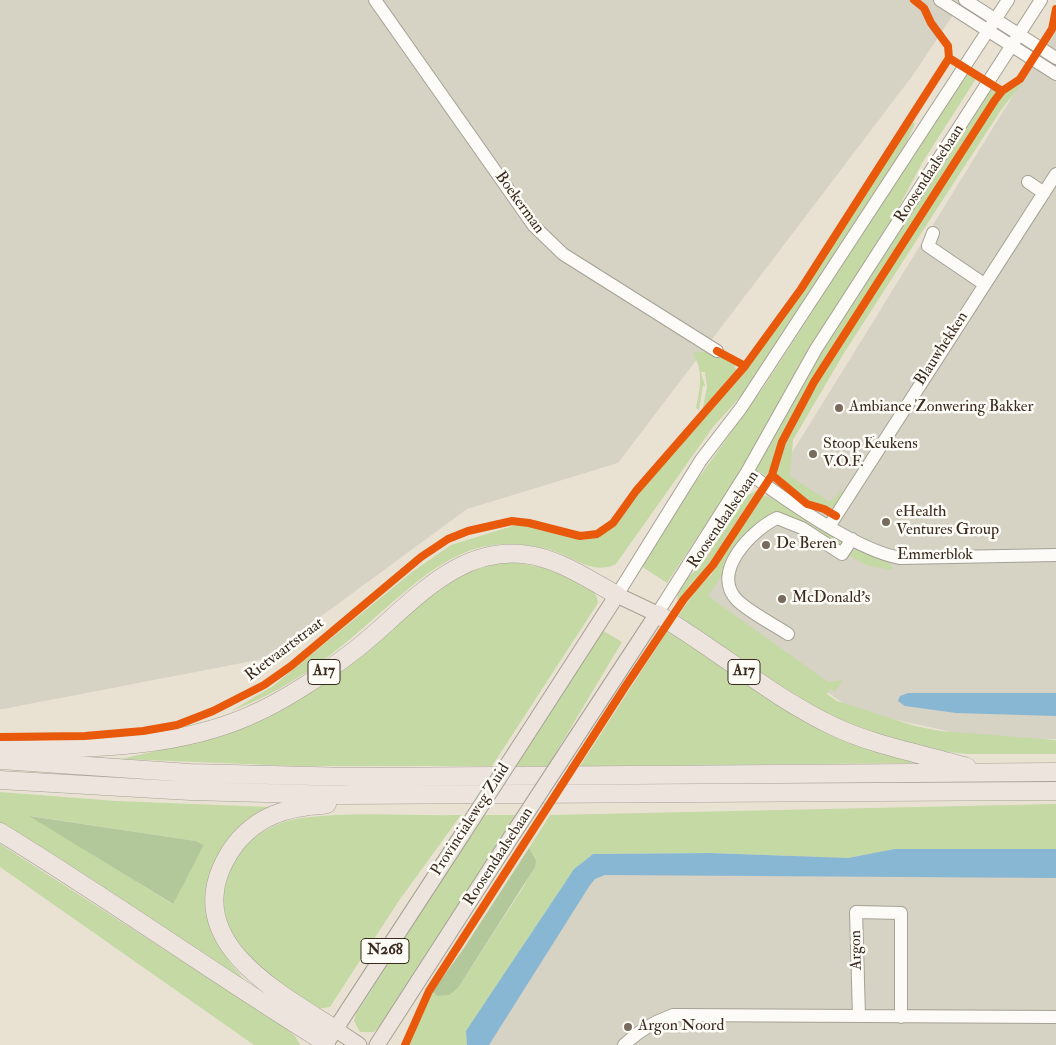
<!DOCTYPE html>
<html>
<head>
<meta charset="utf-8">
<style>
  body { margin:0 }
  canvas { display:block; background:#e9e2d3 }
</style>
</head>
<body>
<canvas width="1056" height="1045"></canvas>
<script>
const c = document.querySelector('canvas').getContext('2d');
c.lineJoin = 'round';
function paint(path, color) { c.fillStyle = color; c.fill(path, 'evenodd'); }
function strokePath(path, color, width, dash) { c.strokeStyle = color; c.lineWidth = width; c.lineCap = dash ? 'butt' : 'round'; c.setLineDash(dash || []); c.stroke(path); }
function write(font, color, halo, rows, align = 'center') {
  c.font = font + ' "IM FELL Double Pica",serif'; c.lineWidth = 5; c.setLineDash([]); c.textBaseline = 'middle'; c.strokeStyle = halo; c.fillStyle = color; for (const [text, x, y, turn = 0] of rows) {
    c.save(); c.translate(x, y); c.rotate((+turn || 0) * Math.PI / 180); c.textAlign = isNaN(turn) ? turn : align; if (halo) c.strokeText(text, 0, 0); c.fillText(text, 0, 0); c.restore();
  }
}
const industrial = new Path2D(`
  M0,0h963l-50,75 -295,388 -151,46 -204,150 -260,50h-3z
  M1056,26v713l-78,-1 -125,-28 -154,-107z
  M1056,830v215h-615l140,-168z`);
const green = new Path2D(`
  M968,71l9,6 -55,86 -29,55 -155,257 -71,108 -26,-17 54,-83 70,-98z
  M1023,82l-22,28 -81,125 -76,118 -51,87 -3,36 38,25 6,-2 7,-10 1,6 -10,13 -20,-4 -36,-29 8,-31 45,-81 167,-260 13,-14z
  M992,86l4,4v3l-172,267 -45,81 -5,23 -8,12 -11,-7 63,-112z
  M912,122l3,2 -14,30 -150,231 -38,42 -97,137c-22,11 -40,-5 -60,-12 -29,-10 -62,-11 -90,0 -36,15 -66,44 -95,69 -44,39 -84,69 -140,90l42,-25 139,-114 39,-27 71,-22 60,17 16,-3 13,-8 27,-36 99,-112 50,-67z
  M695,351l1,2 9,-2 11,7 7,-2 11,8 3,9 -35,39 5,-25 -2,-15h-4l4,14h-2l-4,24 -3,-2c4,-20 8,-37 -3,-54z
  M757,490l-50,77 -18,19 -12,17 1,-12 5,-8 21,-22 41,-64z
  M763,495l29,13 45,28 4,8 -4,2 -71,-29 -10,8 -48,71 120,86 15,-2 -8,12 -5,-3 -3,5 10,7 78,25 25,5 116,9v14h-90l-24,-3 -65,-16 -62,-25 -134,-90 -2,-5 16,-24 16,-16z
  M851,550h10l22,9 9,7v4l-23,-4 -19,-10z
  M508,562c22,2 90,14 90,41l-106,163h-196l-175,-7 78,-18 55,-21 192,-140 40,-16z
  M602,630l20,12 -74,124h-32z
  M668,630l95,65 160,68 -343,3z
  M0,792l116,9 155,6 -36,28 -24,87 5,16 14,25 19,22 -249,-159zM31,816l165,25 8,4 -32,59z
  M1056,804v45h-161l-47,9 -138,-5 -117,1 -19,15 -108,162 1,14h-58l10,-28 13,-25 5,4 21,-8 66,-102 12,-26 -7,-12 21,-33z
  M461,815l-63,87 -68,105 -19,3c-26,-21 -53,-39 -72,-66 -39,-56 1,-117 62,-126 52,-7 107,-2 160,-3z
  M484,815h33l-136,210 -7,7h-14l-6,-11 2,-7z
  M0,844l283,182 12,10 5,9h-46l-254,-178z`);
const forest = new Path2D(`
  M29,816l167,25 8,4 -31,59z
  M529,848l7,12 -1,7 -77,121 -9,7 -12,1 -5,-4 32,-44z`);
const water = new Path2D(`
  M908,693h148v23l-100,-3 -51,-7 -7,-5 2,-5z
  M895,849h161v29l-451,-3 -10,4 -5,6 -101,160h-22l-1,-14 108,-162 19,-15 117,-1 138,5z`);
const minor = new Path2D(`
  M375,0l159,226 29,28 154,97
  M940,0l116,74
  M965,0l91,58
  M1028,182l16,11
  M933,233l-5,13 56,38
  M747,472c38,27 108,78 153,86l156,-3
  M830,525l226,-351
  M617,595l84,-135 40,-52 267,-408
  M657,614l90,-142 69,-123 225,-349
  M788,634c-15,-10 -39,-22 -51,-34 -27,-28 15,-70 40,-82l25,10 40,26 10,-15
  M859,1016l-3,-104 45,1v104
  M624,1045c15,-15 30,-23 49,-30l383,2`);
const major = new Path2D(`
  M528,733l89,-138 40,19 -78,119
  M335,1029l24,16
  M329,1039l133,-204
  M377,1045l136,-211`);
const highway = new Path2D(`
  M657,614c60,35 113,82 176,112 42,20 90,28 134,41
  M0,750c84,-2 171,0 249,-34 39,-17 73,-41 106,-66 53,-41 103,-111 180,-94 30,7 55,24 82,39
  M0,760l190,13 162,4 704,-5
  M0,780l190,11 152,4 714,-4
  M327,804c-6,2 -12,1 -18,2 -15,2 -30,5 -44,13 -20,11 -35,29 -44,50 -33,78 62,126 114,160
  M0,832c111,68 216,143 326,211`);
const majorBridge = new Path2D(`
  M513,834l66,-101
  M462,835l66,-102`);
const cycleway = new Path2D(`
  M914,0l10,8 7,15 17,23 1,12 53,33
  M717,351l28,15 56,-77 148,-231
  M772,475l35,29 17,5 12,7
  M0,737l85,-1 58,-5 34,-6 36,-14 51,-26 27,-19 130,-109 27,-18 20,-8 44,-10 17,2 51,13 17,-2 16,-11 23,-32 109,-125
  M405,1045l24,-54 196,-304 59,-88 29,-34 59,-90 10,-33 32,-60 181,-282 7,-9 18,-12 32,-50 4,-20`);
const markers = [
  [839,408,5,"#786a5d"],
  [813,454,5,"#786a5d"],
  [886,522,5,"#786a5d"],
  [766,545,5,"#786a5d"],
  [782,599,5,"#786a5d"],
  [628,1027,5,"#786a5d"]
];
const shields = [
  [324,672,32],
  [744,672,32],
  [385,951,48]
];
const shieldNames = [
  ["A17",324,672],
  ["A17",744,672],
  ["N268",385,951]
];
const streetNames = [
  ["Roosendaalsebaan",930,174,-57],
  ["Boekerman",519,203,54],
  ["Blauwhekken",942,349,-57],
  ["Roosendaalsebaan",724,520,-56],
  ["Emmerblok",935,556],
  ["Rietvaartstraat",285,650,-37],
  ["Provincialeweg Zuid",471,820,-57],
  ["Roosendaalsebaan",499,857,-57],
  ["Argon",857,950,-91]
];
const poiNames = [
  ["Ambiance Zonwering Bakker",849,408],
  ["Stoop Keukens",823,445],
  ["V.O.F.",823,463],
  ["eHealth",896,513],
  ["Ventures Group",896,531],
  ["De Beren",776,545],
  ["McDonald's",792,599],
  ["Argon Noord",638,1027]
];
paint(industrial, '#d6d2c4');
paint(green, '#c5d9a4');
paint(forest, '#b2c89a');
paint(water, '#88b7d4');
strokePath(minor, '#a6a196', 14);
strokePath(major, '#a6a196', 17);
strokePath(highway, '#a6a196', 19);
strokePath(minor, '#fcfbf8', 12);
strokePath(major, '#ede5dd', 15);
strokePath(highway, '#ede5dd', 18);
strokePath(majorBridge, '#a6a196', 17, []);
strokePath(majorBridge, '#ede5dd', 15);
strokePath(cycleway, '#e8590c', 8);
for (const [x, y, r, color] of markers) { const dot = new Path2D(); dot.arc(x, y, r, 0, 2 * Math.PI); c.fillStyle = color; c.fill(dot); strokePath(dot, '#fdfcf7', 2); }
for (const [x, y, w] of shields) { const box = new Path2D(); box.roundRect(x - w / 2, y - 12.5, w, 25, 4); c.fillStyle = '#fdfcf7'; c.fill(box); strokePath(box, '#3b2a1e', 1); }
write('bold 15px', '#3b2a1e', null, shieldNames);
write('16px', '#3b2a1e', '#fdfcf7', streetNames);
write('16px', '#3b2a1e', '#fdfcf7', poiNames, 'left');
</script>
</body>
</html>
